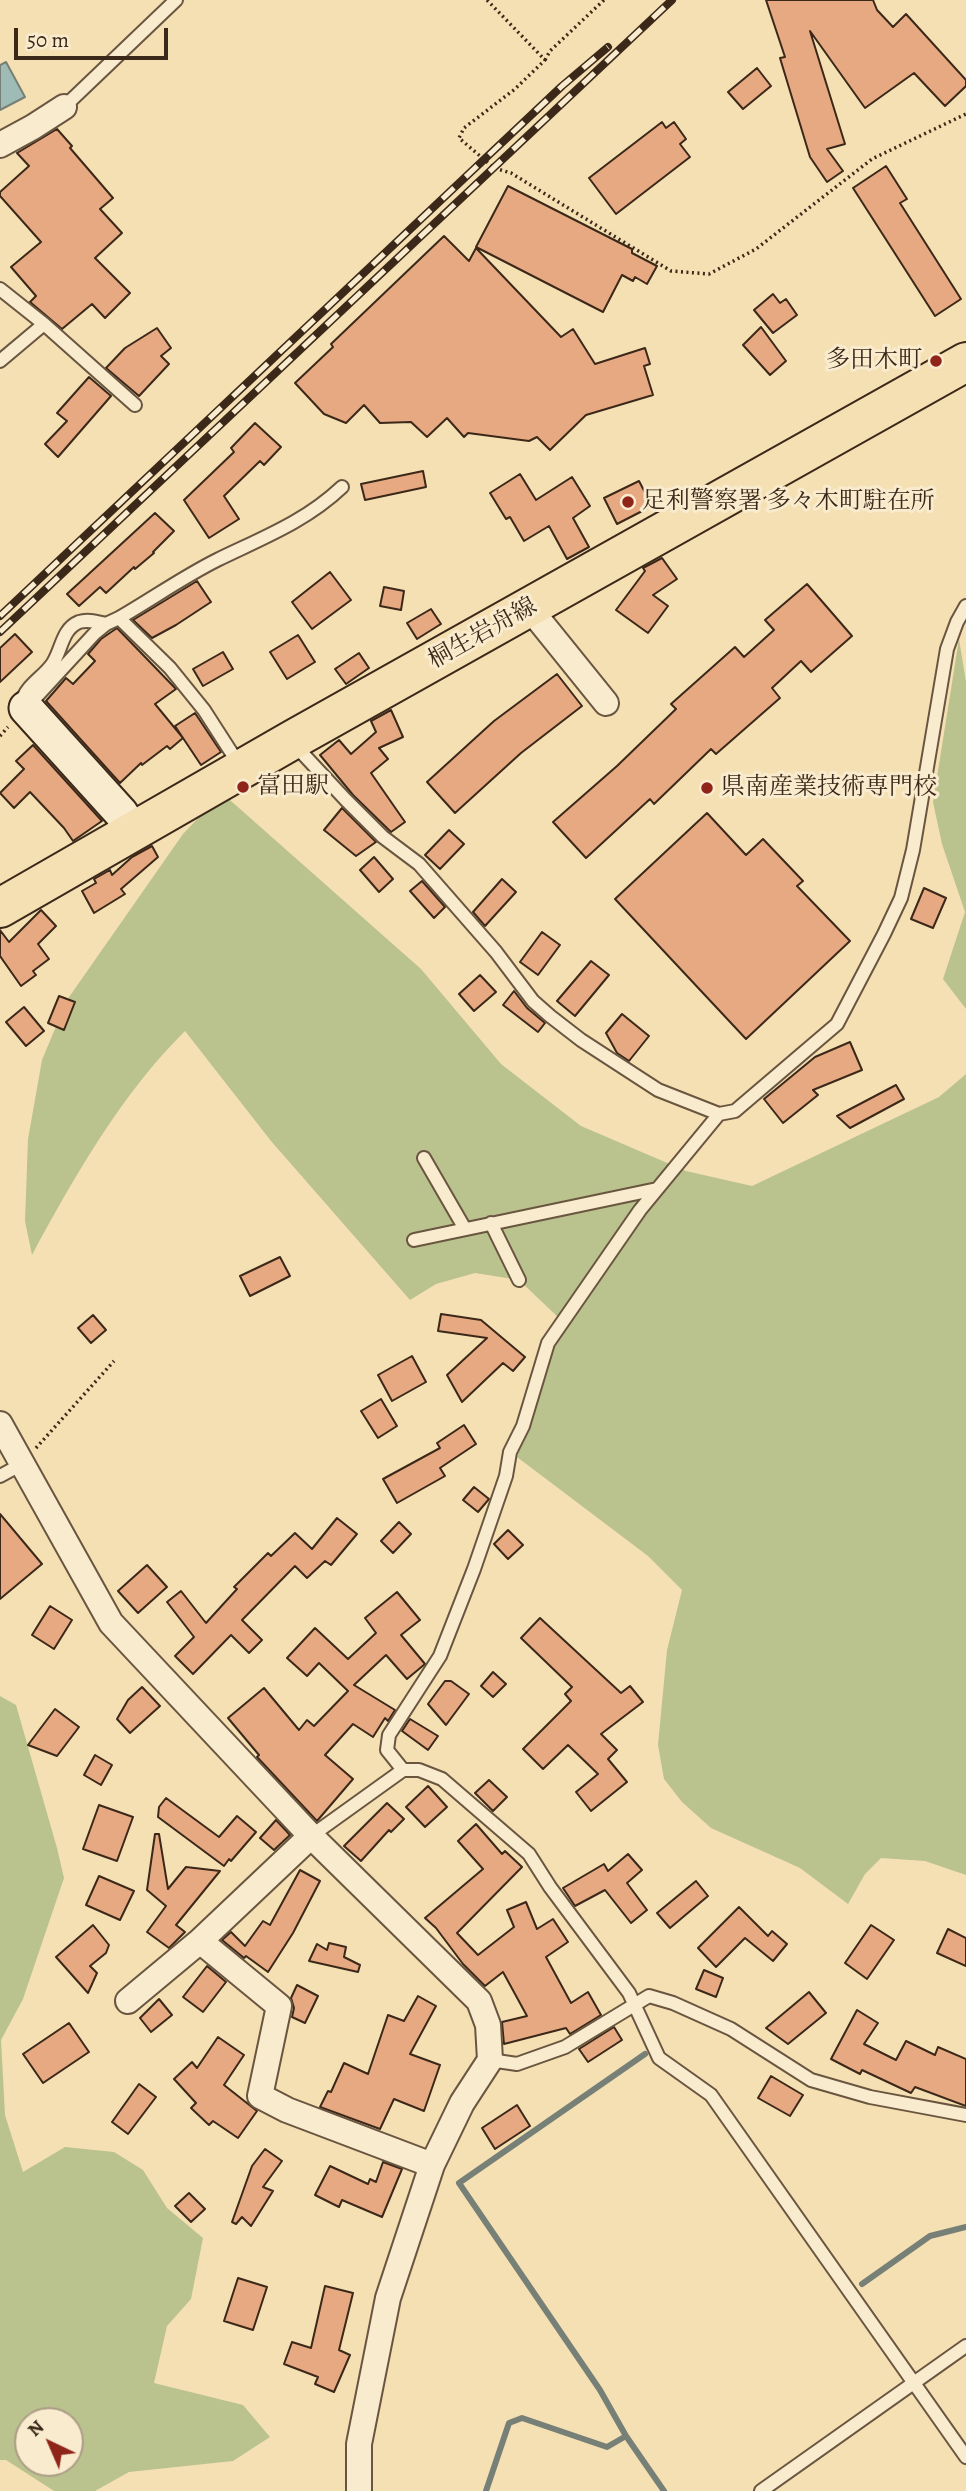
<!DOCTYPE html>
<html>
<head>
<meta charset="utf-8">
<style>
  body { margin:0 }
  #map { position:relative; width:966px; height:2491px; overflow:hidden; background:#f5e0b4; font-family:Alegreya,serif }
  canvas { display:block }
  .north { position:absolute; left:14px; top:2407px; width:70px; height:70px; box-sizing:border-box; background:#f8ebce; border:2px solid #ac9d86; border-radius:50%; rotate:316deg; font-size:19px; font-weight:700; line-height:28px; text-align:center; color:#3b2819 }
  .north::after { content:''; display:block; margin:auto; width:24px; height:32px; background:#8f2418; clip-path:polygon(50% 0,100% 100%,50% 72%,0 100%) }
  .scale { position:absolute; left:14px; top:28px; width:154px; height:32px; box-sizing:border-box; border:4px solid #3b2819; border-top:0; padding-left:9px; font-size:21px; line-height:24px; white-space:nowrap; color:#3b2819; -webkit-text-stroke:5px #f8ebce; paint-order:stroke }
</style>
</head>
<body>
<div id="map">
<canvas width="966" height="2491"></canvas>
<div class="north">N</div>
<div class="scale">50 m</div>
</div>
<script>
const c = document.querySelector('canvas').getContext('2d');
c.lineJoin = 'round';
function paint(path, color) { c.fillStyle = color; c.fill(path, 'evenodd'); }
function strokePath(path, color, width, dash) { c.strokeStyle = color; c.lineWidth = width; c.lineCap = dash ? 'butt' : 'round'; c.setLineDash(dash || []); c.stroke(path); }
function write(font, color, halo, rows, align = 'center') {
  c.font = font + ' Alegreya,"Noto Serif JP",serif'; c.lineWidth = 6; c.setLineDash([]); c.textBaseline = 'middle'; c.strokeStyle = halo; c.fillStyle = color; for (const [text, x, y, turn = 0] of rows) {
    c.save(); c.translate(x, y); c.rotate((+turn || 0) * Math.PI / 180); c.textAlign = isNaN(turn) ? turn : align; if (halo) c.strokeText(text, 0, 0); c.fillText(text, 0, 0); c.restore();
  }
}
const green = new Path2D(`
  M959,639l7,43v327l-23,-30 22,-67 -23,-68 -9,-42z
  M222,793l199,176 80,95 80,62 105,45 66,15 187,-89 27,-23v801l-41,-14 -44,-3 -16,16 -17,30 -48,-36 -89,-40 -29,-26 -18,-23 -6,-34 9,-95 15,-60 -34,-34 -131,-99 44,-137 -42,-40 -44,-7 -39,11 -26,16 -139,-159 -86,-110c-63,62 -111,146 -153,224l-7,-34 3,-82 14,-79 25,-60 116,-166z
  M0,1696l16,9 41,143 7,30 -41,121 -22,41 4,75 18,57 42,-25 49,5 29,18 24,38 36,30 -12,61 -24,27 -13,57 89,22 27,32 -37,24 -104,11 -34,19h-41l-48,-31h-6zM28,2421h42v42h-42z`);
const water = new Path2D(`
  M6,62l19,35 -25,13v-45z`);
const stream = new Path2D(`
  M645,2054l-186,129 141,207 26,46 38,55
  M862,2284l68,-48 36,-9
  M486,2491l23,-68 13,-5 85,29 19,-11`);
const building = new Path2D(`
  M766,0h107l4,10 16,17 13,-13 60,66v6l-21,20 -31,-33 -49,35 -55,-77 35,113 -18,5 16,22 -16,11 -17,-25 -30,-99 5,-1z
  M757,68l14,18 -28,23 -15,-17z
  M662,122l4,6 8,-6 12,17 -6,5 10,13 -74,57 -27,-36z
  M57,129l15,17 -2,2 43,50 -13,11 22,24 -27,25 35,35 -25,25 -13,-14 -30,25 -32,-27 6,-6 -25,-29 30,-25 -41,-46v-4l29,-26 -12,-13z
  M886,166l21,33 -7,4 61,96 -26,17 -82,-128z
  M508,186l124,63v4l25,13 -10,18 -12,-7 -2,4 -11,-6 -19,37 -127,-65z
  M444,236l25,25 7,-13 85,89 12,-8 22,35 50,-16 5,16 -6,2 9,29 -67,20 -36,35 -13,-13 -8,4 -61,-8 -4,4 -17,-19 -20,19 -16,-15 -31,1 -16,-18 -18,18 -22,-9 -29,-31 38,-36 -2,-3z
  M773,294l7,9 6,-4 11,16 -24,18 -19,-23z
  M761,327l25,34 -16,14 -27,-30z
  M157,328l14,20 -10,8 8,8 -30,32 -33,-28 19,-20z
  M89,377l22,19 -53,61 -13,-13 22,-23 -10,-8z
  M255,423l26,24 -17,18 -4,-4 -36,35 15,23 -30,19 -25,-38 50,-48 -3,-4z
  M423,471l3,16 -61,13 -4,-16z
  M520,474l16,26 36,-23 18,29 -17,12 16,29 -22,12 -18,-33 -25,15 -14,-24 -4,2 -16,-26z
  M639,481l13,25 -35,18 -13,-26z
  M155,513l19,18 -21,21 1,1 -19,16 -1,-2 -28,26 -6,-6 -21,19 -12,-12z
  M662,558l15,21 -24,16 15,11 -20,27 -32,-23 29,-39 -2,-3z
  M330,572l21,28 -39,29 -20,-27z
  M197,581l14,21 -35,23 -24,13 -19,-18z
  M807,584l45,52 -41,36 -10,-11 -29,27 8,10 -64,56 -5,-5 -57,55 -4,-5 -64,59 -33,-36 64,-56 59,-57 -5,-5 64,-57 9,10 30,-27 -9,-10z
  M384,587l20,4 -3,19 -21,-4z
  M431,609l10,15 -24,15 -10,-16z
  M117,628l59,61 -21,15 28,34 -13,11 -3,-3 -25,19 -1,-2 -21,20 -74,-82 20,-23 7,6 22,-23 -7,-7 13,-15z
  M15,634l17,18 -32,30v-34z
  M298,635l17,27 -28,17 -17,-27z
  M223,652l10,17 -30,17 -10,-17z
  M359,653l10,15 -23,16 -11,-15z
  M557,674l25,32 -61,47 -66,60 -28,-31 67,-61z
  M391,710l12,27 -24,11 9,11 -17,14 34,49 -14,10 -38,-37 -33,-40 19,-15 12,14 25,-22 -5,-11z
  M195,713l26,39 -20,13 -26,-39z
  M33,745l69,76 -29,20 -9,-13 -34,-36 -16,16 -14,-15 24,-24 -8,-8z
  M342,808l34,34 -20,14 -32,-26z
  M707,813l39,42 17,-16 40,42 -6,5 53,55 -104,98 -131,-140z
  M449,830l15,14 -24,25 -15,-14z
  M152,846l6,11 -37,32 4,5 -31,19 -12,-22 14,-8 -2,-4 16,-9 2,5 20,-18z
  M374,857l19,22 -14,13 -19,-22z
  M502,879l14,13 -31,34 -12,-14z
  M422,881l23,26 -11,11 -24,-27z
  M924,888l22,10 -13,30 -22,-9z
  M41,910l15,16 -18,18 11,15 -16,12 3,4 -15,11 -21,-30v-26l9,12z
  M542,932l18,13 -22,30 -18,-13z
  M591,961l18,14 -34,41 -18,-15z
  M480,975l16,17 -22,19 -15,-17z
  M514,991l13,17 18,15 -7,9 -35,-27z
  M59,996l16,6 -11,28 -16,-7z
  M24,1007l20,24 -18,15 -20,-24z
  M622,1014l27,22 -20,25 -12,-8 -11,-20z
  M850,1042l12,28 -49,20 5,5 -35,28 -19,-24 51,-42z
  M896,1085l8,14 -54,29 -13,-12z
  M280,1257l10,19 -40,20 -10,-20z
  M441,1314l40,6 44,37 -12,14 -10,-8 -41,39 -15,-27 40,-37 -49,-7z
  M93,1315l13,15 -15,13 -13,-15z
  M412,1356l14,26 -34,19 -14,-26z
  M381,1399l16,27 -19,12 -17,-27z
  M464,1425l12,19 -36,24 5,8 -48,27 -14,-24 57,-31 -3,-5z
  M474,1487l15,12 -11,13 -15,-12z
  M0,1514l42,50 -42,35z
  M337,1518l20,16 -26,31 -6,-4 -18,17 -12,-12 -53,54 20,20 -13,13 -18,-18 -38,39 -18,-18 19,-19 -27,-35 14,-11 25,32 31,-34 -3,-2 34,-34 3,3 24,-23 17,16z
  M399,1522l12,12 -18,19 -12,-12z
  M508,1530l15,15 -15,14 -14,-15z
  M147,1565l20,22 -29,26 -20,-22z
  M397,1592l23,28 -19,15 24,29 -18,15 -21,-24 -32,30 41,25 -7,11 -3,-3 -12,19 -20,-13 -28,31 28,24 -36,42 -60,-64 2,-2 -31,-37 36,-30 35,42 8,-10 7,6 34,-35 -29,-28 -12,13 -20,-18 28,-30 33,31 28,-26 -11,-15z
  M50,1606l22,14 -18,29 -22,-14z
  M540,1618l81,75 9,-7 13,16 -42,32 16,16 -9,9 19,23 -36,29 -15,-19 22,-18 -30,-29 -25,24 -20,-20 48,-48 -6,-7 7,-7 -51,-49z
  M493,1672l13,12 -13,13 -12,-11z
  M445,1681h6l18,13 -23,31 -18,-21z
  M142,1687l18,19 -30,27 -13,-14 11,-19z
  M55,1709l24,18 -22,29 -29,-11z
  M410,1719l28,17 -10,14 -26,-19z
  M95,1755l17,10 -11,20 -17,-10z
  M489,1780l18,17 -14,14 -18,-18z
  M428,1786l19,21 -22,20 -19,-20z
  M166,1798l53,39 18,-21 19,16 -25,29 -2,-2 -5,7 -66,-49 1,-10z
  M387,1803l17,16 -13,13 -2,-2 -28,31 -17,-15z
  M99,1805l34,12 -16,44 -34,-12z
  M276,1820l14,15 -16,15 -14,-12z
  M476,1824l26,30 3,-3 17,16 -65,66 21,22 36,-28 -7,-17 19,-8 11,27 16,-10 15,23 -22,15 25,46 17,-11 13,23 -31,19 -4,-6 -62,16 -2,-22 25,-6 -24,-44 -18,14 -22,-22 -27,-36 -11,-10 58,-49 -25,-28z
  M155,1834h4l9,55 18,-22 34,4 -44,54 9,7 -16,16 -22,-16 19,-26 -19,-16z
  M628,1854l14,16 -15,13 20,27 -16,13 -26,-33 -30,16 -12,-18 41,-24 4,7z
  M300,1870l20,11 -27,52 -25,39 -22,-16 -2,2 -22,-18 9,-8 14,14 18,-25 7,4z
  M99,1876l35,15 -14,29 -34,-15z
  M696,1881l12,15 -38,32 -13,-15z
  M739,1907l29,29 4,-5 15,13 -14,17 -28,-23 -29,29 -18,-19z
  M93,1925l16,20 -3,8 -16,13 7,7 -9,20 -32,-36z
  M871,1925l23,15 -27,39 -22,-16z
  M948,1929l18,9v28l-29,-13z
  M329,1943l17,4 -2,10 16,8 -2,7 -49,-11 8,-17 10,6z
  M207,1966l19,16 -23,30 -20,-15z
  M704,1970l19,8 -7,19 -20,-8z
  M297,1985l21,11 -13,27 -13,-6 2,-9 -3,-10z
  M809,1992l17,21 -38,31 -22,-16z
  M418,1996l18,10 -26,48 30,11 -16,46 -30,-12 -14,30 -60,-22 8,-16 3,1 13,-29 24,11 20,-59 16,6z
  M159,1999l13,16 -21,17 -11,-14z
  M857,2010l21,13 -14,21 32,16 10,-19 29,14 3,-8 28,12v47l-51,-19 -4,6 -49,-23 -2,4 -29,-15z
  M69,2023l20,29 -46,31 -20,-29z
  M614,2027l8,13 -34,22 -9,-13z
  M218,2037l26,18 -20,30 33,26 -19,27 -25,-17 -4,4 -18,-17 5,-5 -22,-24 18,-17 5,6z
  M771,2076l32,19 -13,21 -32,-18z
  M139,2084l17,13 -28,37 -16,-12z
  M517,2105l13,21 -35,23 -13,-21z
  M265,2149l17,12 -19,26 10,4 -22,35 -9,-9 -6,7 -4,-2 20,-56z
  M383,2162l19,7 -20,48 -40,-17 -3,7 -24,-12 15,-29 38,18 2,-5 6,3z
  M189,2193l16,16 -14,13 -16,-16z
  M238,2278l29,9 -14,43 -29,-9z
  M325,2286l28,7 -14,57 11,5 -16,37 -19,-8 3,-7 -34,-13 8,-22 19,6z`);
const path = new Path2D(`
  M487,0l58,60 -30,29 -51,39 -5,10 35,30 17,5 160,98 38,3 47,-25 116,-90 94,-45
  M545,60l5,-9 54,-51
  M0,736l8,-9
  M36,1448l78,-87`);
const lane = new Path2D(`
  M64,107l112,-107
  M0,289l44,35 91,81
  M0,361l44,-37
  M119,618l51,50 34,42 36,56
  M106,624c-9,-2 -18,-5 -27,-2 -17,7 -17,27 -26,41 -9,14 -27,22 -31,39l4,6 69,-75 11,-9 13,-6c33,-19 64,-41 98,-58 45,-22 88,-38 125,-73
  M297,744l7,11 41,44 38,38 36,27 77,88 37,49 17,15 31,24 77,50 61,24 16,-3 102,-87 47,-90 17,-36 12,-48 34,-201 10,-27 9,-16
  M424,1158l41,71
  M491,1223l28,57
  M414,1240l243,-51
  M0,1476l22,-12
  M403,1770l-16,-20 2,-15 51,-79 34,-87 32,-93 4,-24 13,-26 25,-83 92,-133 79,-96
  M311,1836l92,-66h16l23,9 87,75 21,33 79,106 30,65 52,37 255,362
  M490,2060l27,4 48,-17 84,-51 24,7 58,26 80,51 59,17 96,18
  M761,2491l205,-145`);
const street = new Path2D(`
  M0,145l33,-18 31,-20
  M534,606l5,14 67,83
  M0,1424l111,199 200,213 168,165 9,24 2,35 -28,43 -30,62 -44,133 -29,146v47
  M200,1941l79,65 -19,90 27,14 145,55
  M128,2001l72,-60 111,-105`);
const secondary = new Path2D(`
  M26,708l95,105 12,19`);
const primary = new Path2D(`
  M0,908l294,-169 672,-377`);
const rail = new Path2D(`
  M0,616l562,-530 46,-39
  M0,632l672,-632`);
const markers = [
  [936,361,7,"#8f2418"],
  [628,502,7,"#8f2418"],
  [243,787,7,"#8f2418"],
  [707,788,7,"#8f2418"]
];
const poiNames = [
  ["多田木町",922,361,"right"],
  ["足利警察署 多々木町駐在所",642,502],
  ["富田駅",257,787],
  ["県南産業技術専門校",721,788]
];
const streetNames = [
  ["桐生岩舟線",483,634,-29]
];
paint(green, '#bac28e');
paint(water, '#9fbbb6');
strokePath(water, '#778077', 2);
strokePath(stream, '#778077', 6);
paint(building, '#e7a981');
strokePath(building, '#3b2819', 2);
strokePath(lane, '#6a5640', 16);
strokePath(street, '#6a5640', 28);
strokePath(secondary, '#3b2819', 37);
strokePath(primary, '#3b2819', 42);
strokePath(path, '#3b2819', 3.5, [2, 3.5]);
strokePath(lane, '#f8ebce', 12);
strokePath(street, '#f8ebce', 24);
strokePath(secondary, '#f8ebce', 33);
strokePath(primary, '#f5e0b4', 38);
strokePath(rail, '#3b2819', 8);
strokePath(rail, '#f8ebce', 5, [16]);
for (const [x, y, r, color] of markers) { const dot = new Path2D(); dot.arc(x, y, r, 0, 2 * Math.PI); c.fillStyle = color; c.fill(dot); strokePath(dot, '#f8ebce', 2.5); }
write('24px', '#3b2819', '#f8ebce', poiNames, 'left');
write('24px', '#3b2819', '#f8ebce', streetNames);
</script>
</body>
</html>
